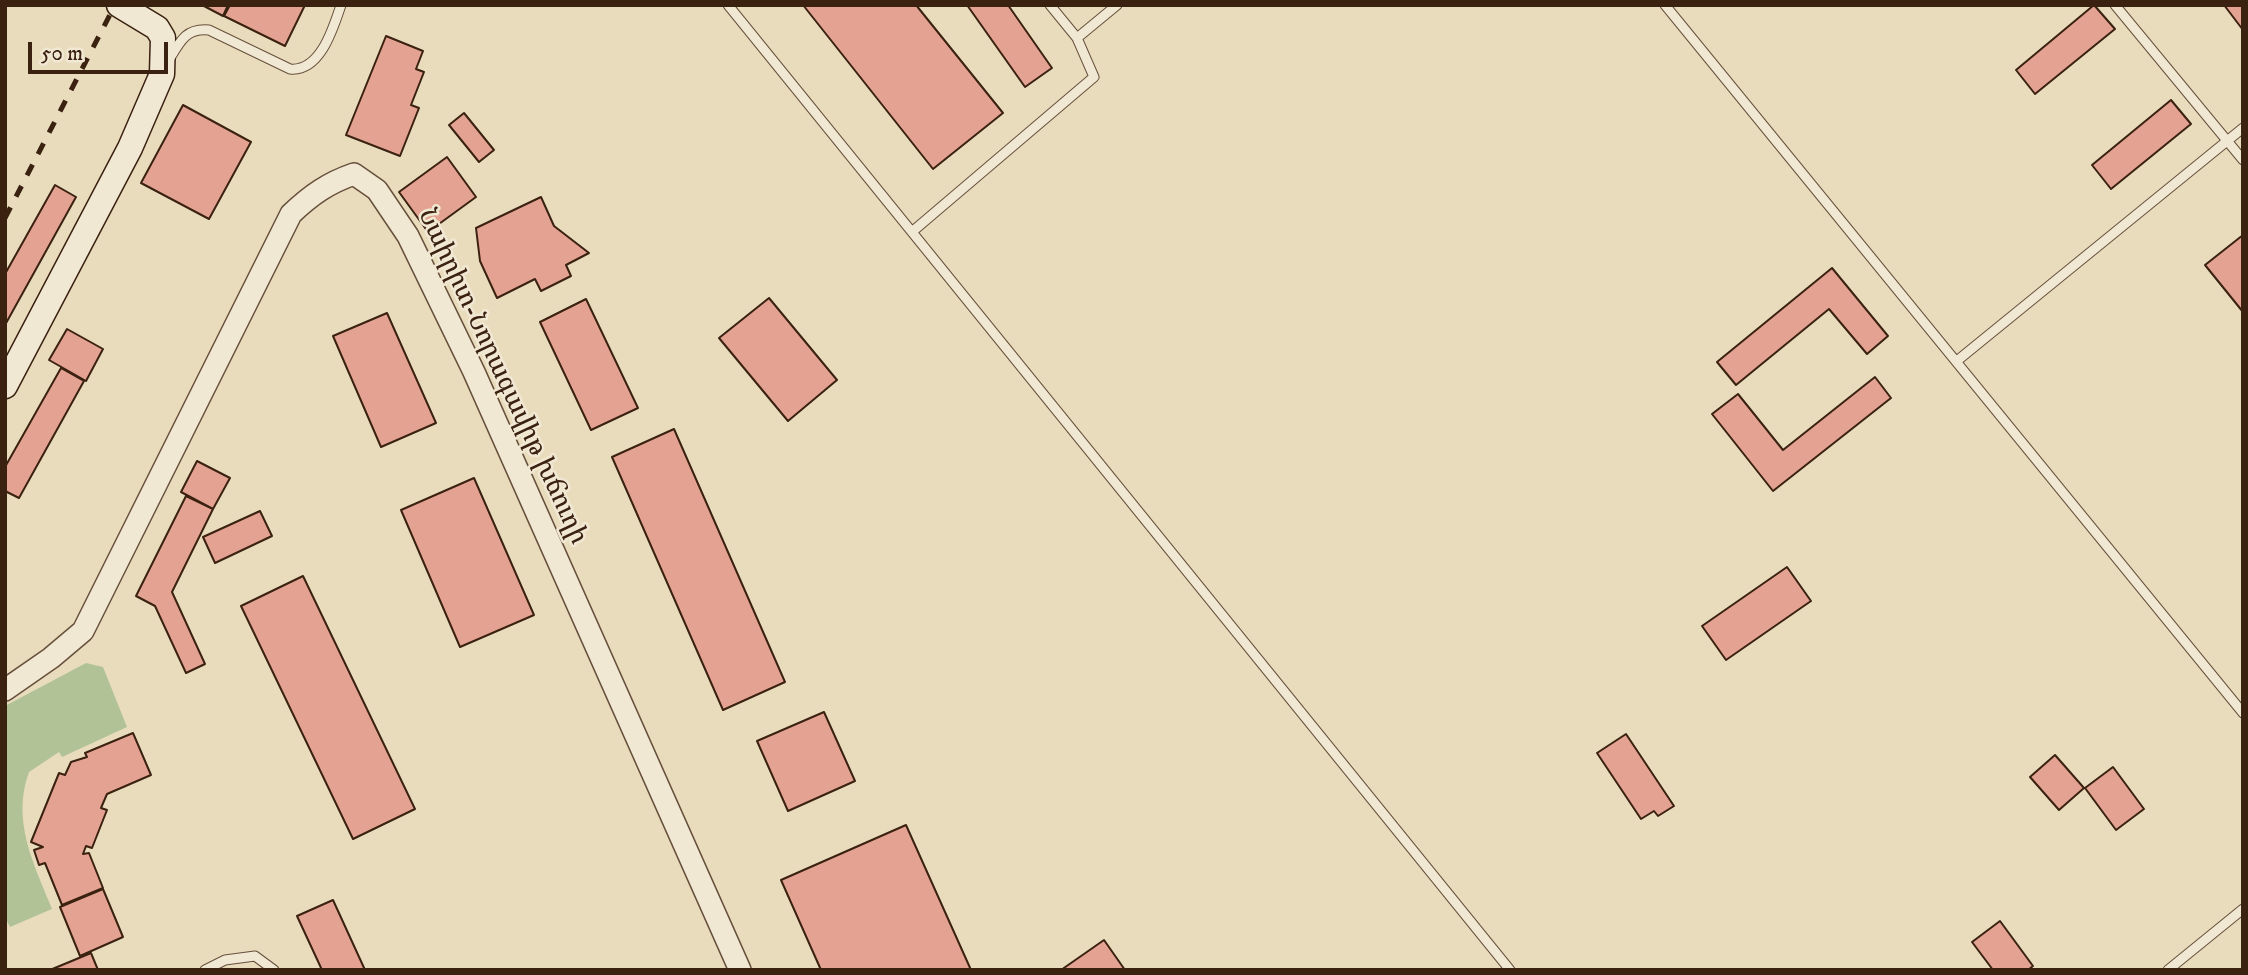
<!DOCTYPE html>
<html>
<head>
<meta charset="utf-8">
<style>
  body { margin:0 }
  #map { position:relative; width:2248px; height:975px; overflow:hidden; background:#e9dcbd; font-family:"IM FELL DW Pica",serif }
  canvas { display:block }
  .frame { position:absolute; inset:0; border:7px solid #3a2110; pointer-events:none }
  .scale { position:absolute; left:28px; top:42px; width:140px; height:32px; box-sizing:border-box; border:4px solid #3a2110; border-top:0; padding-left:9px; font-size:21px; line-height:24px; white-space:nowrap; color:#3a2110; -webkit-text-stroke:5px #f1e8d4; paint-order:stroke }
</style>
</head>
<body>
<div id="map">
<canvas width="2248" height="975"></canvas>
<div class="frame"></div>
<div class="scale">50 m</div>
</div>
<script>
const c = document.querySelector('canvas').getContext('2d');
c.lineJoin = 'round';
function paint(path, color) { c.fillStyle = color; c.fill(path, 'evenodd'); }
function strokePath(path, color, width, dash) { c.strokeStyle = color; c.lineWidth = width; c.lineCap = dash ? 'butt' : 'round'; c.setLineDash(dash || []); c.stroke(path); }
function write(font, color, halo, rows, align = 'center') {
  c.font = font + ' "IM FELL DW Pica","Noto Serif Armenian",serif'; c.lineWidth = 5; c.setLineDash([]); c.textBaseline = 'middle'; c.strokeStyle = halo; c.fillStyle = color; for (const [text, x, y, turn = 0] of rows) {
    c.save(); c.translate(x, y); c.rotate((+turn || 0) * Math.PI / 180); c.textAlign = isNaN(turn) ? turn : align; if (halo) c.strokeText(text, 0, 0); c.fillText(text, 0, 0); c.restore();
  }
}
const green = new Path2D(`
  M86,663l17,4 24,60 -65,30 -3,-5 -30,20c-18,49 5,92 23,137l-42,18 -5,-10v-211z`);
const building = new Path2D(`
  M202,5h26l-5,11z
  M230,5h75l-20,41 -61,-30z
  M803,5h113l87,108 -70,56z
  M967,5h41l44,63 -27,19z
  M2094,5l21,24 -80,65 -19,-24z
  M2224,5h19v25z
  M386,36l37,15 -7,18 8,3 -13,33 8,3 -19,48 -54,-21z
  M2171,100l20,24 -80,65 -19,-24z
  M183,105l68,37 -42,77 -68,-36z
  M464,113l30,37 -15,12 -30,-37z
  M447,157l29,40 -48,35 -29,-40z
  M55,185l21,12 -71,128v-51z
  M541,197l13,29 35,27 -23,12 5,11 -30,15 -6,-12 -38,19 -17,-37 -4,-33z
  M2243,235v77l-38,-47z
  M1832,268l56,68 -21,18 -38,-45 -93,76 -19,-23z
  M769,298l68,82 -49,41 -69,-83z
  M586,299l52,109 -47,22 -51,-108z
  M387,313l49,110 -55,24 -48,-111z
  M67,329l36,20 -17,32 -37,-21z
  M61,368l23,13 -65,117 -14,-7v-24z
  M1875,377l16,21 -118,93 -61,-77 26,-20 45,56z
  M674,429l111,253 -62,28 -111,-253z
  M197,461l33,17 -17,31 -32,-17z
  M474,478l60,137 -74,32 -59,-137z
  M186,496l27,13 -41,83 33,72 -19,9 -31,-67 -19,-10z
  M260,511l12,25 -57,27 -12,-26z
  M1787,567l24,34 -85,59 -24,-34z
  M303,576l112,233 -62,30 -112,-233z
  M824,712l31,69 -67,30 -31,-70z
  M133,733l18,42 -44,19 -6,14 6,2 -15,38 -6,-2 -3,8 6,-1 14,35 -41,17 -17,-42 -6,2 -5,-15 9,-3 -12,-5 28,-69 6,2 6,-13 16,-5 -2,-4z
  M1626,734l48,72 -16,10 -4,-5 -13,8 -44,-66z
  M2055,755l29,33 -25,22 -29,-33z
  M2113,767l31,42 -28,21 -31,-42z
  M906,825l65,145h-150l-40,-90z
  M103,889l20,48 -43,19 -20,-49z
  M333,900l32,70h-43l-25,-54z
  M2000,921l33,45 -5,4h-35l-21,-28z
  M1104,940l21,30h-64z
  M91,953l7,17h-48z`);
const service = new Path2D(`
  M728,5l782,965
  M1665,5l578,708
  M2115,5l128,155
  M1077,38l40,-33
  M169,60c11,-19 17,-32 40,-30l81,39c30,3 43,-40 51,-64
  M913,231l181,-154 -17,-39 -27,-33
  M1958,360l285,-232
  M205,970l20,-10 30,-4 19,14
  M2168,970l75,-61`);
const tertiary = new Path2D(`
  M5,690l46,-32 32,-27 208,-417c20,-19 37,-31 63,-40l23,16 31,46 66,136 266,598`);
const secondary = new Path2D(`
  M5,386l125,-238 32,-74 1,-36 -6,-10 -38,-23`);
const rail = new Path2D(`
  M5,218l110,-213`);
const streetNames = [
  ["Նաիրիտ-Նորագավիթ խճուղի",501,377,65]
];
paint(green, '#b0c296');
paint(building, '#e4a392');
strokePath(building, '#3a2110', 2);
strokePath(service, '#66503b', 11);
strokePath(tertiary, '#66503b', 24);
strokePath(secondary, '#3a2110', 27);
strokePath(service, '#f1e8d4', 9);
strokePath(tertiary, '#f1e8d4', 21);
strokePath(secondary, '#f1e8d4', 24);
strokePath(rail, '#3a2110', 5, [12, 12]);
write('26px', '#3a2110', '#f1e8d4', streetNames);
</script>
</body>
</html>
